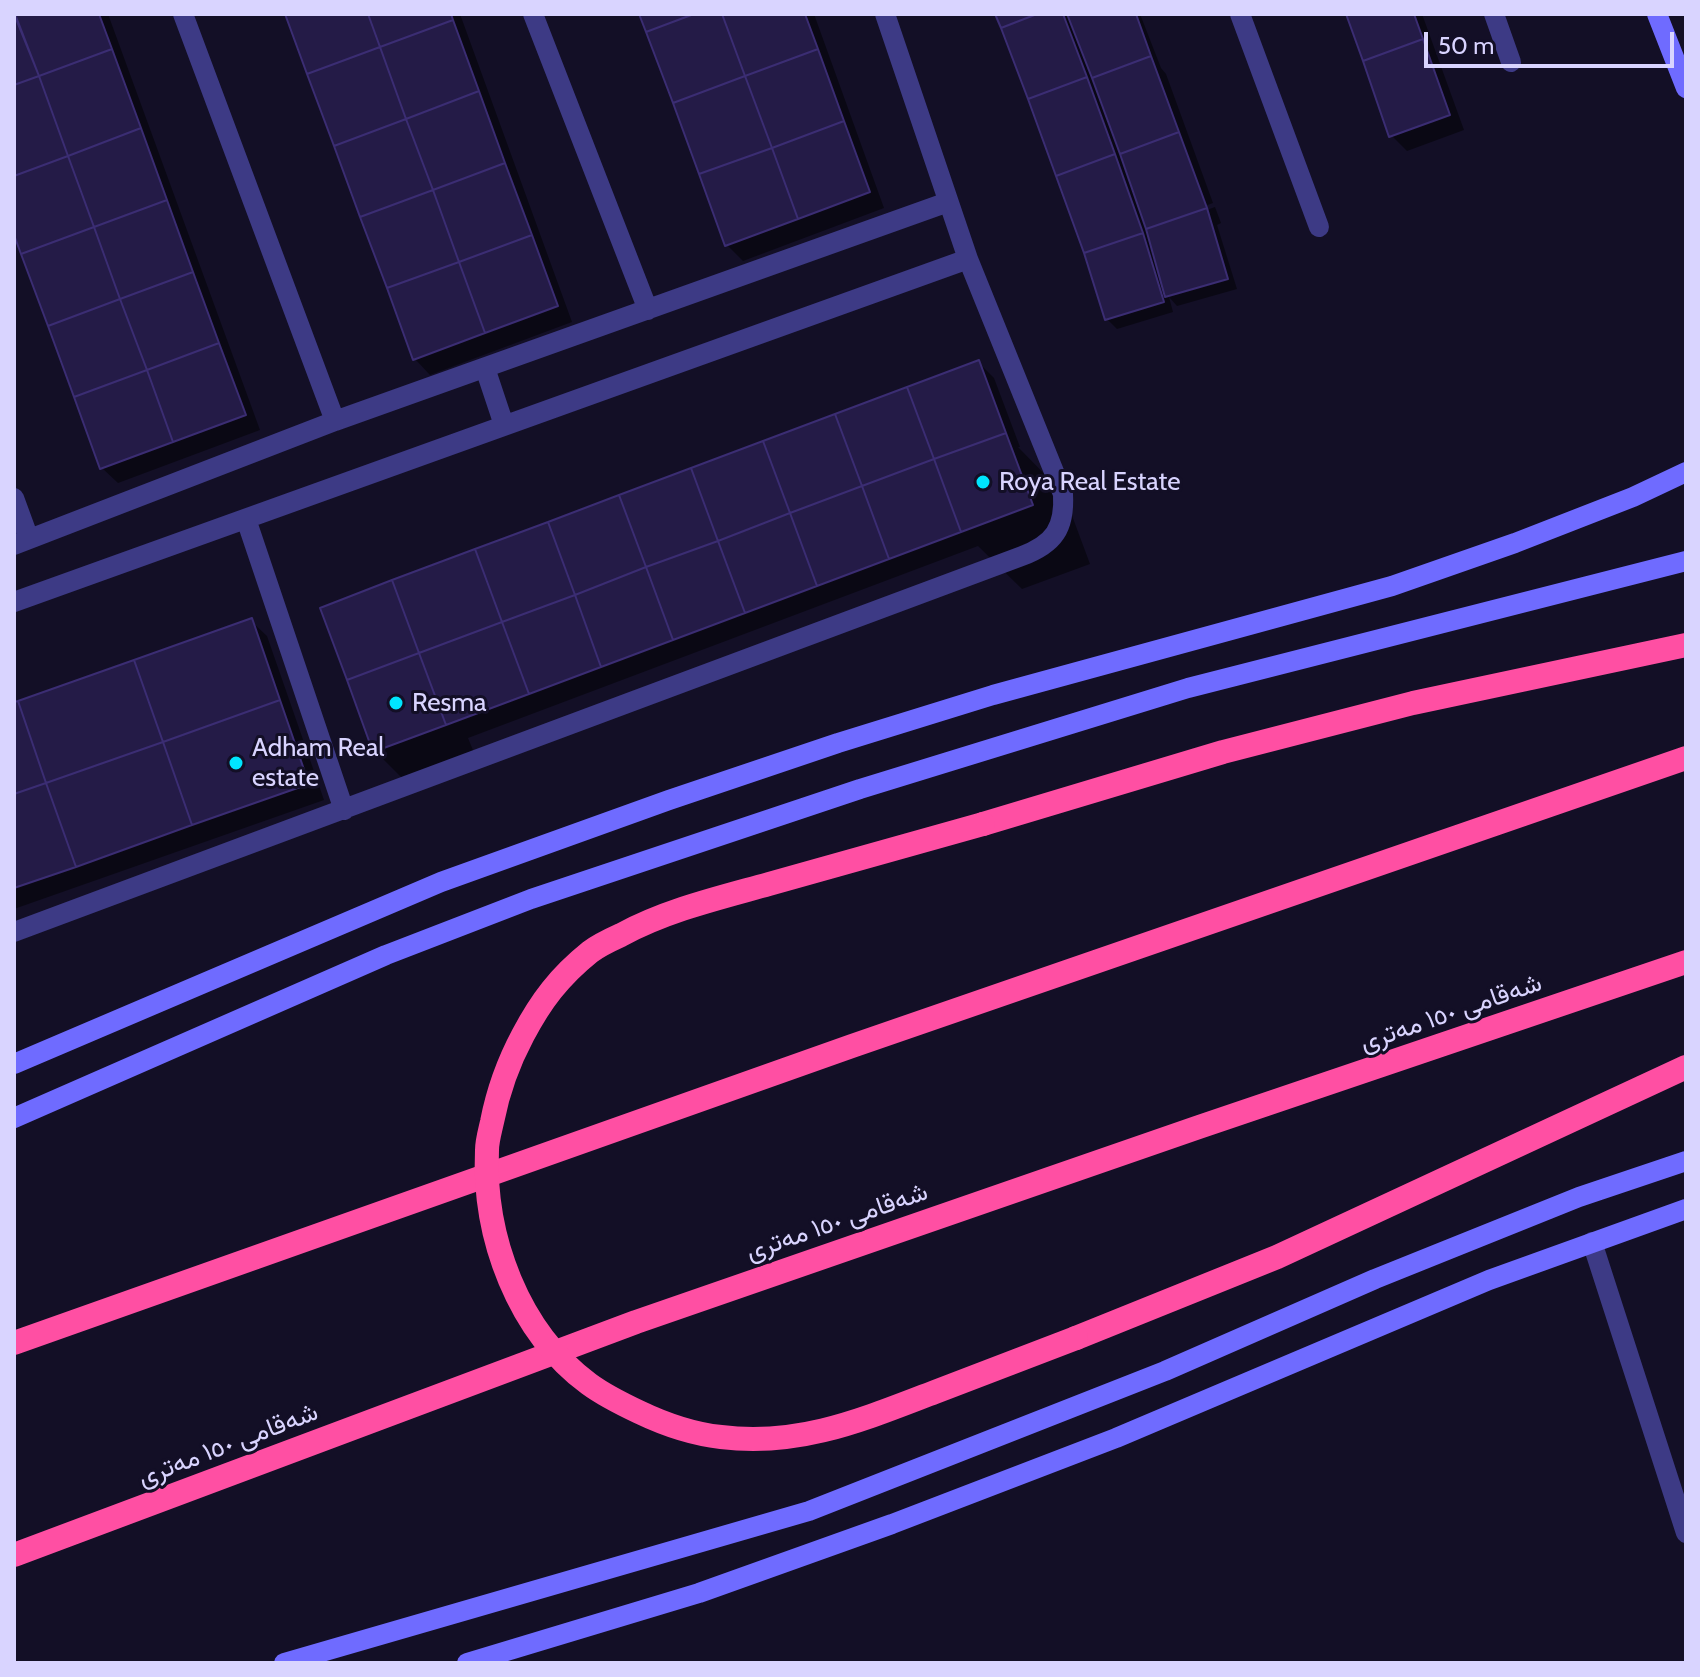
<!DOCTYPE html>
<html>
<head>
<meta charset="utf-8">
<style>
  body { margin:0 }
  #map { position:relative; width:1700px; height:1677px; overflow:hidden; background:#130f26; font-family:Cabin,sans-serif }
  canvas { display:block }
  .frame { position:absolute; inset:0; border:16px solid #d9d4ff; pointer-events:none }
  .scale { position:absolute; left:1424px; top:32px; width:250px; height:36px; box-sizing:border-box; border:4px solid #d9d4ff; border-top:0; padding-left:10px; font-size:24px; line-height:28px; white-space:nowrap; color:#d9d4ff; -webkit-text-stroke:6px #130f26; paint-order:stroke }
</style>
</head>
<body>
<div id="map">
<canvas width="1700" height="1677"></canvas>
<div class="frame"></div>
<div class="scale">50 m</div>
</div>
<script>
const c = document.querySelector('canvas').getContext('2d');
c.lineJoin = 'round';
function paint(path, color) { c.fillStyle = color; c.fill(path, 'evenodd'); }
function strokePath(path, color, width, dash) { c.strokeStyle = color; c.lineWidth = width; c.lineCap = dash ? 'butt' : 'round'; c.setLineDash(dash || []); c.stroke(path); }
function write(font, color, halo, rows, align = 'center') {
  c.font = font + ' Cabin,Vazirmatn,sans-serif'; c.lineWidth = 6; c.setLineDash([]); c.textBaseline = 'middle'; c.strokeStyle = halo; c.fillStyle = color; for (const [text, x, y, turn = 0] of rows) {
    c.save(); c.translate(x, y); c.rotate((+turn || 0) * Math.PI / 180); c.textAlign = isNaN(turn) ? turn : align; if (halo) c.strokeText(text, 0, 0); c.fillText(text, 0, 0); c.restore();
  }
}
const shadow = new Path2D(`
  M14,14h94l152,416 -142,53 -16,-15 -88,-239z
  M287,14h173l112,308 -142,53 -15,-16z
  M641,14h173l70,194 -141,53 -16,-16z
  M998,14h142l21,54 5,6 47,129 -59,21v5l61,-22 6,16 -4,2 20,64 -60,17 -8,-9 4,15 -56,17 -10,-10 -21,-66z
  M1347,14h75l42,116 -57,21 -16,-16z
  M978,362l16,16 26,69h-2l46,47 26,70 -68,25 -44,-43 -510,192 7,17 -70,26 -30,-30z
  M251,621l16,15 57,164 -310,109v-205z`);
const building = new Path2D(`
  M14,14l25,62 -25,9z
  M15,14h84l13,35 -73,27z
  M285,14h83l12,33 -73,27z
  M368,14h83l2,6 -73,27z
  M639,14h55l-48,18z
  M694,14h28l23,62 -72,27 -27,-71z
  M722,14h83l13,35 -73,27z
  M995,14h42l-36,14z
  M1037,14h26l24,63 -59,22 -27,-71z
  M1067,14h69l15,42 -59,22z
  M1346,14h68l9,25 -60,22z
  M453,20l26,71 -73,28 -26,-72z
  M1423,39l27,76 -61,22 -26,-76z
  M380,47l26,72 -72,27 -27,-72z
  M112,49l29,79 -73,28 -29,-80z
  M818,49l26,72 -72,27 -27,-72z
  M1151,56l28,76 -59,22 -28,-76z
  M39,76l29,80 -54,20v-91z
  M745,76l27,72 -73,26 -26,-71z
  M1087,77l28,77 -59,22 -28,-77z
  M479,91l26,72 -72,27 -27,-71z
  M406,119l27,71 -73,27 -26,-71z
  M844,121l26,71 -72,27 -26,-71z
  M141,128l26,72 -73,27 -26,-71z
  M1179,132l28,76 -61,21 -26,-75z
  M772,148l26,71 -73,27 -26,-72z
  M1115,154l28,79 -59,20 -28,-77z
  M68,156l26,71 -73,27 -7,-19v-59z
  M505,163l27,72 -73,27 -26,-72z
  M433,190l26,72 -72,26 -27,-71z
  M167,200l26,72 -73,27 -26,-72z
  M1207,208l21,71 -63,18 -19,-68z
  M94,227l26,72 -72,27 -27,-72z
  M1143,233l21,69 -59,18 -21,-67z
  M532,235l26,71 -73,27 -26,-71z
  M459,262l26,71 -72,27 -26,-72z
  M193,272l26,71 -72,27 -27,-71z
  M120,299l27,71 -73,27 -26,-71z
  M219,343l27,72 -73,27 -26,-72z
  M979,360l27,73 -72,26 -27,-72z
  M147,370l26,72 -73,27 -26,-72z
  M907,387l27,72 -72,27 -27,-72z
  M835,414l27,72 -72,27 -27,-72z
  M1006,433l27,72 -72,27 -27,-73z
  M763,441l27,72 -72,28 -27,-73z
  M934,459l27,73 -72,27 -27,-73z
  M691,468l27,73 -72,26 -27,-72z
  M862,486l27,73 -72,27 -27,-73z
  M619,495l27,72 -71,28 -27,-73z
  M790,513l27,73 -72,27 -27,-72z
  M548,522l27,73 -73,27 -27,-73z
  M718,541l27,72 -72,27 -27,-73z
  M475,549l27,73 -83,31 -27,-73z
  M646,567l27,73 -72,27 -26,-72z
  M392,580l27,73 -72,27 -27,-72z
  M575,595l26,72 -72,27 -27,-72z
  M252,618l28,82 -117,42 -29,-82z
  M502,622l27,72 -83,31 -27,-72z
  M419,653l27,72 -73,27 -26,-72z
  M134,660l29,82 -117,41 -28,-82z
  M280,700l29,84 -117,41 -29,-83z
  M18,701l28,82 -32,11v-92z
  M163,742l29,83 -116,42 -30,-84z
  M46,783l30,84 -62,21v-94z`);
const lane = new Path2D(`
  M1494,14l17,48`);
const street = new Path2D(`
  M183,14l152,407
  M533,14l115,296
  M1240,14l79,213
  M485,368l19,57
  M14,498l15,41
  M246,519l98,291
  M14,545l321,-124 613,-219
  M14,602l954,-343
  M14,932l1008,-376c32,-12 43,-28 41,-62l-95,-235 -83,-245
  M1592,1242l94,291`);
const secondary = new Path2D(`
  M1657,14l29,74
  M14,1064l427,-182 228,-82 169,-57 155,-48 399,-109 123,-43 118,-46 53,-25
  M14,1118l372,-163 145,-56 329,-110 328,-101 498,-127
  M284,1663l525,-152 356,-140 210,-92 204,-82 107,-36
  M467,1663l232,-70 193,-69 224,-86 373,-158 197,-71`);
const highway = new Path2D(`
  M983,824l240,-72 190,-49 273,-58
  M1076,1338l201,-81 409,-190
  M14,1343l838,-297 834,-288
  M14,1555l622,-233 563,-195 487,-165`);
const highwayBridge = new Path2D(`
  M983,824c-71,20 -142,40 -214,60 -50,14 -102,26 -148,51 -11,5 -22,10 -31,17 -31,25 -49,49 -67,83 -15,28 -25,56 -31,87 -2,9 -5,19 -5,28 -4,87 31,181 102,234 15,11 33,20 50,28 25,12 54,22 82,25 79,10 143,-18 214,-45 47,-18 94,-36 141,-54`);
const markers = [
  [983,482,8,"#00e5ff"],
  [396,703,8,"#00e5ff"],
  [236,763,8,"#00e5ff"]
];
const poiNames = [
  ["Roya Real Estate",999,482],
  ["Resma",412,703],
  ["Adham Real",252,748],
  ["estate",252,778]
];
const streetNames = [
  ["شەقامی ١٥٠ مەتری",1451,1013,-19],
  ["شەقامی ١٥٠ مەتری",837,1222,-19],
  ["شەقامی ١٥٠ مەتری",228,1445,-21]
];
paint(shadow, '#0007');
paint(building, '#241b47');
strokePath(building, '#3b2d73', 2);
strokePath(lane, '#3d3a85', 20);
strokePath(street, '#3d3a85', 20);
strokePath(secondary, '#6f6bff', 20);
strokePath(highway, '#ff4fa3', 24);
strokePath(highwayBridge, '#ff4fa3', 24);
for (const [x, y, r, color] of markers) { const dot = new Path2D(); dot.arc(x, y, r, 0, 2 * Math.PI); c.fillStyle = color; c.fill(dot); strokePath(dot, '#130f26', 3); }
write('26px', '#d9d4ff', '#130f26', poiNames, 'left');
write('26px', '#d9d4ff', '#130f26', streetNames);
</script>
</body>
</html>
